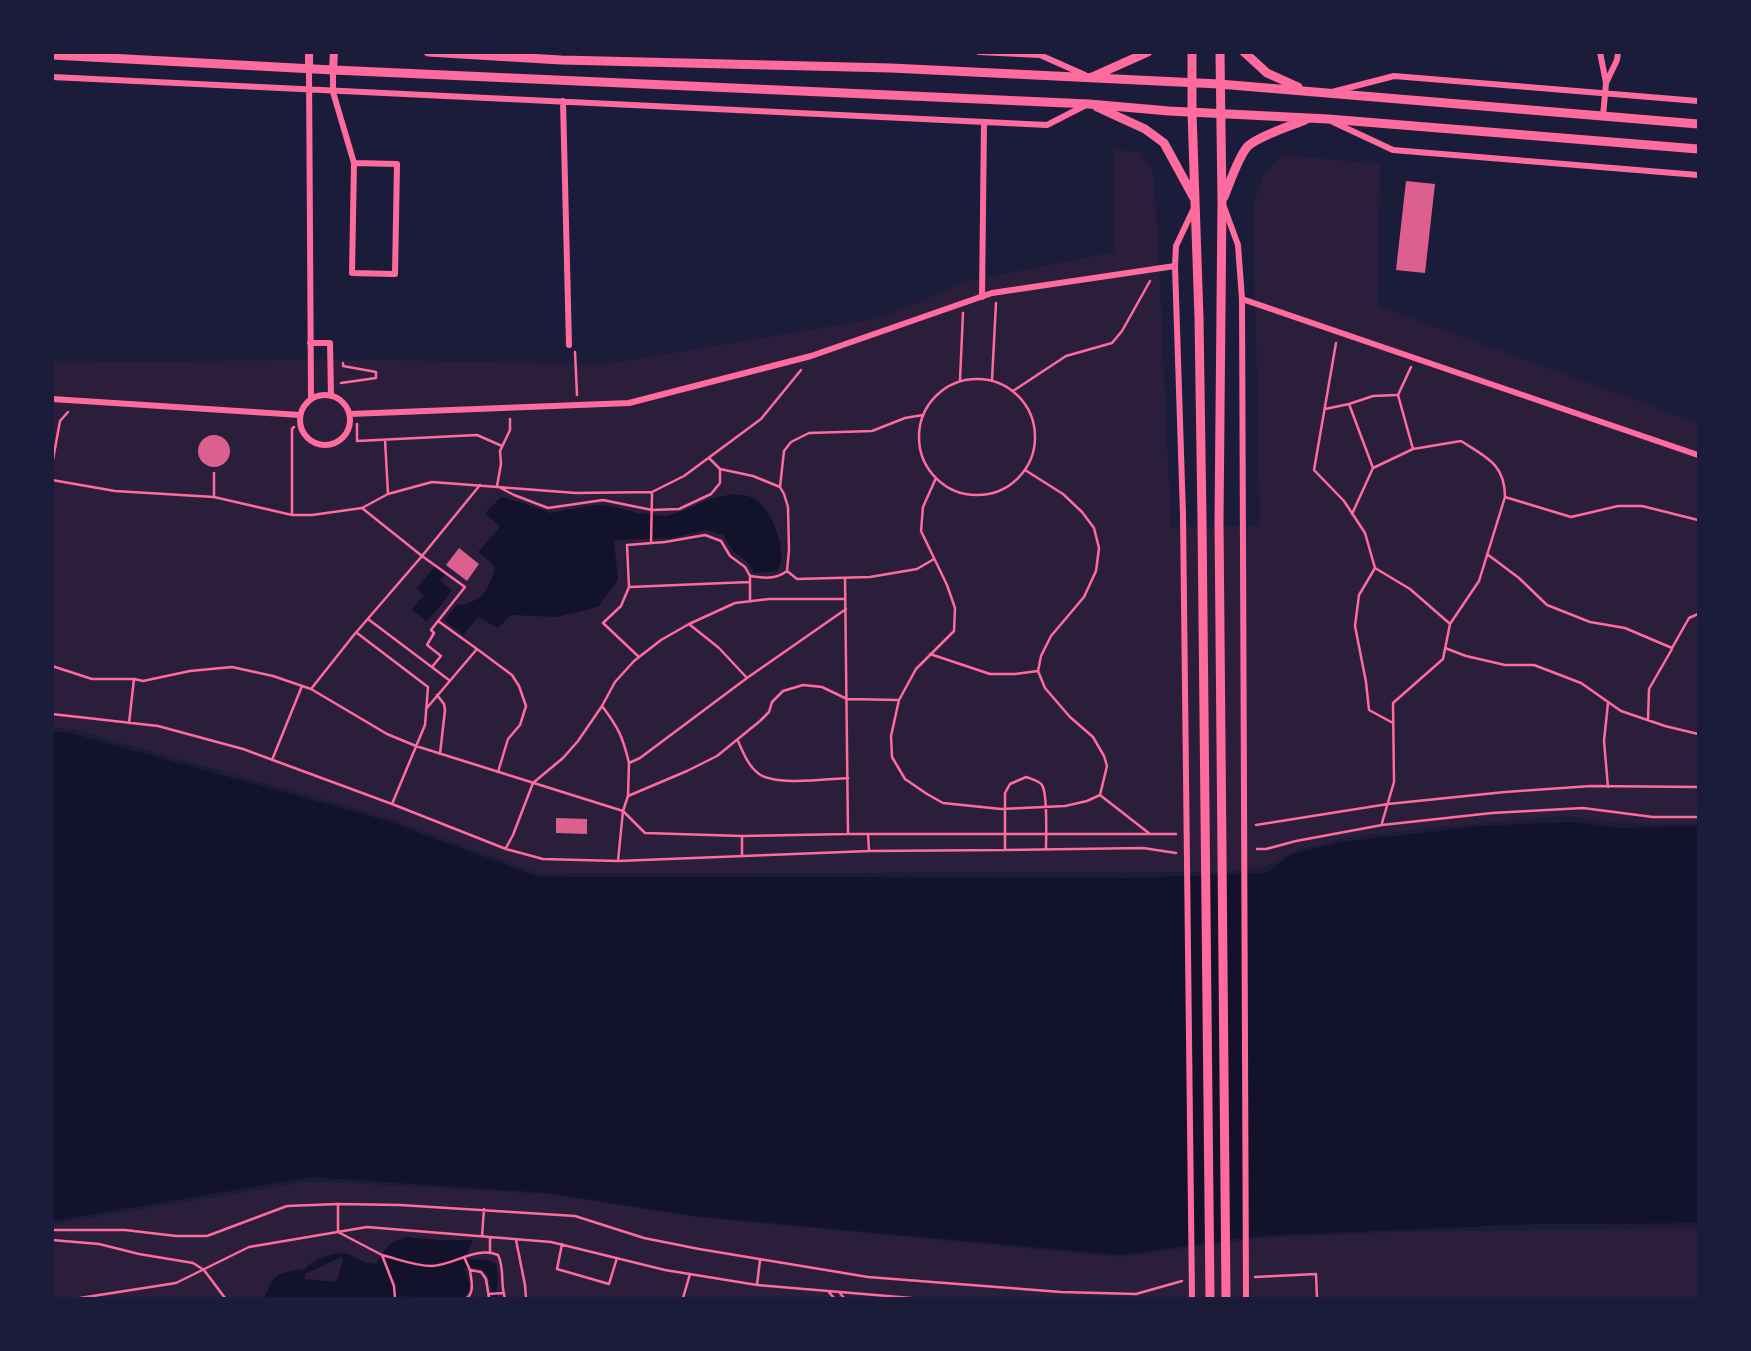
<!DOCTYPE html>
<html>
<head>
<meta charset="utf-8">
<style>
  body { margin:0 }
  #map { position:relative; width:1751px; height:1351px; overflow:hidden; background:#1b1b3a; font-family:Arial,sans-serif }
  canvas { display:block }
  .frame { position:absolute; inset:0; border:54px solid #1b1b3a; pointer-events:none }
</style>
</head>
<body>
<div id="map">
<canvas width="1751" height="1351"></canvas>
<div class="frame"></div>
</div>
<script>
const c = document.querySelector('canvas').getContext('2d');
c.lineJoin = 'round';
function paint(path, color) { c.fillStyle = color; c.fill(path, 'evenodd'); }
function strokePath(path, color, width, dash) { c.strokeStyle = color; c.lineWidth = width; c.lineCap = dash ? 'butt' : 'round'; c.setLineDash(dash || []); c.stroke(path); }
const green = new Path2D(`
  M1114,150l27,2 12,19 5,69 13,287 89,-1 -7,-324 11,-27 18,-20 98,9 -2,142 320,117v401l-81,-1 -54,-7 -112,10 -106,12 -48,12 -32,17 -48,5 -677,2 -155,-57 -313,-88 -19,-1 -1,-365 299,-4 250,6 279,-47 89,-37 145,-29z
  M313,1181l235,13 146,23 426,40 140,-19 132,-6 306,-4v70h-1645v-74z`);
const water = new Path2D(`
  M732,494c8,1 17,1 23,5 16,10 28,42 26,61 0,1 -3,10 -3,11l-24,2 -6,-10 -16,-13 -9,-15 -17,-5 -35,8 -57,2 4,40 -19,26 -13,4 -30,7 -45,-2 -13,13 -20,-11 -15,18 -19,-15 13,-15c25,-2 33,-16 38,-39l-17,-14 22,-25 -15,-14 16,-16 25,7 24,9 43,-8 18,1 26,7 29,3 20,-6 21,-10z
  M435,566l10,8 -5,7 12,10 -25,31 -15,-13 12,-14 -8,-6z
  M52,732l18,1 314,87 155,57 595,1 132,-5 26,-19 51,-12 138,-16 93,-4 45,6 79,-2v397l-164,1 -276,12 -138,19 -426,-39 -145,-23 -237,-16 -259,44z
  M406,1237l31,3h36l-5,11 1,8 19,1 8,4c3,11 0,23 1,34h-4c-4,-21 -3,-32 -29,-30l6,15 -2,11 -5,4h-48l-7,-2 -9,2h-134c7,-25 15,-26 40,-29 10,-11 28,-18 43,-15 6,1 10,6 16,8 4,1 8,1 12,2 9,-15 12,-22 30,-27zM341,1257l2,3 -7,22 -31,-3v-5z`);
const building = new Path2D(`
  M1406,181l29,3 -10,89 -29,-3z
  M198 451a16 16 0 1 1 32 0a16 16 0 1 1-32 0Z
  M459,548l20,16 -12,17 -21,-16z
  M556,818l31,1v15l-31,-1z`);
const path = new Path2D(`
  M1336,343l-22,127 30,31 21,32 10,35 35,21 39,34
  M575,352l2,43
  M919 437a58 58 0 1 1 116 0a58 58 0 1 1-116 0Z
  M960,380l3,-67
  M992,380l4,-77
  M341,383l35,-5v-6l-33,-6v-3
  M1013,391l53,-35 46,-13 10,-12 28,-50
  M1349,404l24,64
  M1325,409l24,-5 24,-8 23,-1
  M510,419v11l-10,21 1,13 -4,22 17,9 34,13 55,-8 49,10 27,-1 32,-15 9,-11v-14l-11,-11
  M357,424v17l120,-6 25,11
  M385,440l3,54
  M1413,449l48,-8c25,16 44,23 44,56
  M52,465l8,-44 8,-9
  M720,469l33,7 27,11
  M214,473v24
  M936,478l-13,29 -2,24 26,54 8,23 -1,23 -38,38 -17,31 -8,36 1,21 13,22 22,15 16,9 58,6 64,-3 22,-5 13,-6 7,-29 -3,-10 -11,-19 -23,-20 -25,-29 -7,-17 3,-15 10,-20 33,-39 12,-26 3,-23 -5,-20 -12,-16 -19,-18 -38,-24
  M52,480l63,11 99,6 78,18h20l50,-7 26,-14 44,-12 144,11 76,-1 32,-16 77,-57 40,-49
  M362,508l60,48 58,-71
  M1352,514l21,-46 40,-19 -15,-54 13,-28
  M292,515v-86l2,-2
  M651,543l1,-49
  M1487,554l32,24 28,27 43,17 35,6 47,20 17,-30 9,-4
  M1375,568l-16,27 -4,31 11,56 3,28 24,13
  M787,571l2,-21 -1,-43 -4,-13 -4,-7 4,-36 7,-9 18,-9 63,-2 33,-13 18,-3
  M750,576c13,2 25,4 37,-5l10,8 73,-2 47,-8 17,-10
  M845,578l3,256h20l1,17
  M630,587l119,-5
  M846,609l-99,69 -107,80 -11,5 -1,33 59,-25 30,-15 43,-35 9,-9 3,-10 11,-11 20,-6 19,2 25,12 52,1
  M368,619l81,61
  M689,624l30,24 28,30
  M357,633l71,54 -3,38 -33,79
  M1445,648l21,8 39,9h29l47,18 40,28 44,15 33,8
  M930,654l60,20h25l23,-3
  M639,657l-36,-34 18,-17 8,-19 -2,-42 38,-3 40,-7 16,6 9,15 15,11 5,9v25
  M52,666l40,13h42l9,2 47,-10 42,-4 41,9 38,13 76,45 29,12 207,65 22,22 97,3 106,-2
  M432,667l9,-11 -14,-11 7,-12 -3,-3 7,-9 39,28
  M311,689l42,-53 69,-80 43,31 -27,34
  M437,695l7,9 1,6 -5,44
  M602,706l13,-24 19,-21 27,-21 28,-16 46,-21 34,-4h76
  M426,709l51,-60 35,26 7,11 7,20 -6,19 -12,14 -10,33
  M52,714l106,12 85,23 149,55 114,45 37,10 75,2 251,-10 136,-1 138,-2 33,5
  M1648,720l1,-31 23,-40
  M129,723l5,-44
  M738,741c5,11 10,25 21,33 17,12 67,5 89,4
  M272,760l30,-74
  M1608,787l-4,-46 4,-38
  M1100,795l50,39
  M1382,823l12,-41 -1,-79 50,-44 7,-35 29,-43 26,-84 66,20 47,-11h24l56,14
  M1256,825l132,-21 117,-12 86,-6 107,1
  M868,834h308
  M742,836v20
  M506,848l7,-13 20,-52 30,-25 15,-17 24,-35c16,21 21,31 27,57
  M1257,849h9l30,-8 86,-16 110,-12 91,-5 70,9h45
  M1005,850v-57l5,-9 16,-7c5,2 12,3 16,8 6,9 4,51 4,64
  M618,861l5,-50 5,-15
  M338,1205v27l44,23 12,31 1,12
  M52,1230h73l51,6h31l80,-30 51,-2 62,1 175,11 69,22 55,11 169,28 193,15 75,2 46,-13
  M482,1236l2,-27
  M490,1238v14
  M52,1240l47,4 40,10 54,9 11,7 21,28
  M516,1240l9,45 1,13
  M562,1244l-5,25 52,15 8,-26
  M382,1255c16,4 33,11 50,11 23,-1 43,-20 66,-11 7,14 2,29 7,43
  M464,1257l6,13
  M1255,1277l61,-3 1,24
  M757,1285l3,-25
  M828,1291l6,7
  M839,1292l5,6
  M489,1294l14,-1
  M80,1298l96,-15 73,-36 118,-20 184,15 114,28 92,15 154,13
  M467,1298c8,-7 4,-18 3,-28l11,2 5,7 3,19
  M683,1298l7,-24`);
const minor = new Path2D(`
  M979,52l61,3 45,20
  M1600,52l6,31 -3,33
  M309,69l2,330
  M333,70v22l21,71 -2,110 43,1 2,-110 -43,-1
  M52,77l995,48 41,-21
  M1606,83l11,-23 1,-8
  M1332,92l62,-16 304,25
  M563,101l6,244
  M1333,122l60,28 305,25
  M1224,207l14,38 4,54 4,999
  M982,297l2,-174
  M1242,299l456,156
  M310,343h20l1,53
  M300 420a25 25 0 1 1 50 0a25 25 0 1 1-50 0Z
  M52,399l248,16
  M350,414l279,-11 182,-47 181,-63 183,-27
  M1192,1298l-9,-783 -8,-249 1,-20 18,-38`);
const tertiary = new Path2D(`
  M309,69v-17
  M333,70l1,-18`);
const secondary = new Path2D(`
  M428,52l133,8 330,8 328,16 479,40
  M1192,52v60l7,206 3,202 8,778
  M1220,52l2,150 -3,319 7,777
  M1244,52l23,21 31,14
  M52,55l281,15 756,34 80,7 159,8 370,30
  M1092,77l56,-25
  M1097,107l48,22 19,14 30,55
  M1224,197c5,-12 15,-42 24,-51 11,-10 42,-20 57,-26`);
paint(green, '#2a1e3b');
paint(water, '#12122b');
paint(building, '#dd5f8e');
strokePath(path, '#ff6b9d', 2.5);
strokePath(minor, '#ff6b9d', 6);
strokePath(tertiary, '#ff6b9d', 8);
strokePath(secondary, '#ff6b9d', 9);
</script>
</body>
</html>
